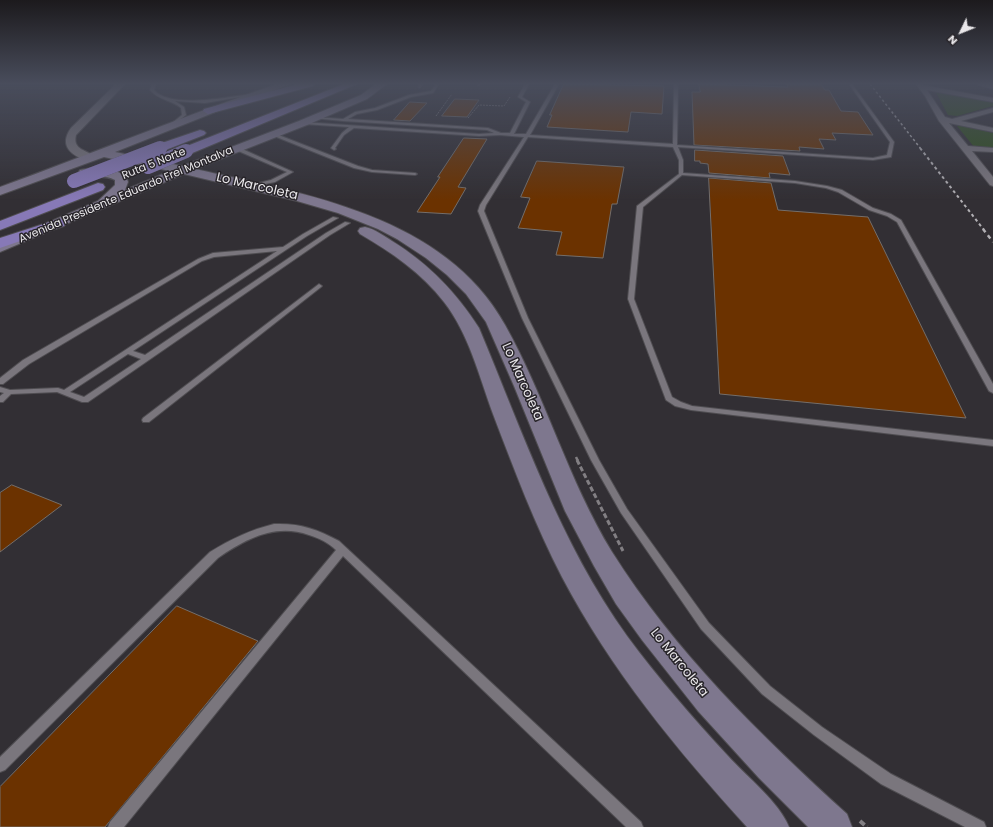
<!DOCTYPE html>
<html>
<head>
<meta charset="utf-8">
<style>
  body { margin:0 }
  #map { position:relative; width:993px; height:827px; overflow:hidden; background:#322f34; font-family:Poppins,sans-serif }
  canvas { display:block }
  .north { position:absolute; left:941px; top:12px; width:40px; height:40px; -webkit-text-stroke:3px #28252a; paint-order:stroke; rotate:227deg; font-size:11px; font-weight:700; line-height:16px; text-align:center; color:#e9e7ea }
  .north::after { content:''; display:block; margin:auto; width:14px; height:18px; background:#e9e7ea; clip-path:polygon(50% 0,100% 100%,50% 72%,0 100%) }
</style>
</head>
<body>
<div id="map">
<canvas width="993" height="827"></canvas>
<div class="north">N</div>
</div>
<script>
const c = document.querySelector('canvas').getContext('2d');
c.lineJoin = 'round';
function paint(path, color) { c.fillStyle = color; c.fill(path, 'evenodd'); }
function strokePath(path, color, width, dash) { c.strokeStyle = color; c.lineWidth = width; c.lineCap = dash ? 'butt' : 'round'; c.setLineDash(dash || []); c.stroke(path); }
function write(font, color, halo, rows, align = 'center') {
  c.font = font + ' Poppins,sans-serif'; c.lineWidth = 3; c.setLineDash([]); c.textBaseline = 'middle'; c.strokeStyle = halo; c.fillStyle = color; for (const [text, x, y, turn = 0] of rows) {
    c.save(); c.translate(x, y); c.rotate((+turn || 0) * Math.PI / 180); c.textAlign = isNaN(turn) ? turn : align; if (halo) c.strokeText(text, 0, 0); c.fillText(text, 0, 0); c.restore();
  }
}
const green = new Path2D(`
  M934,89l59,12v5l-36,10 -9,-1z
  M957,126h7l29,7v17l-18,-2z`);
const building = new Path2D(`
  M564,84l100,2 -2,28 -31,-2 -3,20 -81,-5 5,-12h-2z
  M699,84l89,3 -1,-3h34l4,6h4l12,21 17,1 15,23 -41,-2 4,7 -17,-1 5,10 -25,-2 1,4 -106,-6 -2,-53h8z
  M455,99l24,1 -12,17 -25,-1z
  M410,102l17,1 -17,18 -16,-1z
  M464,138l23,1 -29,48 8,1 -15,26 -34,-2 23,-35h-2z
  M695,150l88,6 7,19 -21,-2 1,5 -61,-5 -1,-9 -8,-1v-2h-5z
  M537,161l87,6 -7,37h-5l-9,54 -47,-3 6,-23 -44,-4 12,-30 -9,-1z
  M709,178l62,5 7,27 90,7 98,201 -246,-24z
  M12,485l50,20 -62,47v-59z
  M177,606l81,35 -153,186h-105v-40z`);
const pathFar3 = new Path2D(`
  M436,116l16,-22
  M468,118l11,-13 25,1 6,-9`);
const pathFar2 = new Path2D(`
  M576,457l2,4`);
const pathFar1 = new Path2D(`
  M577,460l46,91`);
const path = new Path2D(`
  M860,821l7,6`);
const service = new Path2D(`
  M152,84h4l-2,6c16,19 74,7 97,4l2,1 -48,8 -30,-2 9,6 2,8 -13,10 -1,-2 10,-8 -1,-7c-9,-8 -23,-8 -31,-18z
  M420,84h3l-3,4 -2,-1z
  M436,84h3l-6,9 -22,4 -34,13 -20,4 -9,5 140,9 13,5h9l16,-31 -8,-5 7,-13h4l-7,13 8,5 -16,32h12l29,-50h4l-29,51 143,9 1,-60h4l-1,61 196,13 14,-3 3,-13 -41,-58h3l42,58 -3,15 -18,3 -195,-13 5,13v13l112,8 32,5 15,4 31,18 18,6 10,6 92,164v9l-4,-2 -92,-169 -10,-6 -18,-6 -31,-18 -12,-4 -31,-5 -113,-8 -39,32 -9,92 38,98 9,5 11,4 301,34v6l-302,-36 -16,-4 -9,-6 -38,-101 9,-93 42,-32v-14l-6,-13 -145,-10 -42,68 -2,6 44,107 71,142 28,49 82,114 61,63 52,41 69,47 93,48 2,5h-21l-84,-43 -67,-49 -52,-41 -61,-65 -80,-116 -30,-53 -69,-142 -44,-107 2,-6 44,-68 -24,-2 -21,1 -125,-8 -10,7 -9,13 1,1 -2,1 -3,-2 11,-15 7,-6 -46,-3 -2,-1 2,-1 176,12 15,-1 -7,-3 -144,-9 -30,-3 2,-1 28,2 12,-7 20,-4 34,-13 22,-4z
  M477,84h3l-2,2z
  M274,134h2l82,32 14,4 43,3 2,1 -2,1 -43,-3 -18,-4 -80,-32z
  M236,148h4l53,24 -18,10 -25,5v-2l21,-5 16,-8 -51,-22z
  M333,217l5,1 -31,18 -174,115 12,4 181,-122 19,-11 5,1 -20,12 -242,167h-6l-25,-10 -46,2 -8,8h-3v-6l4,-3 -4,-1v-5l10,3 48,-2 6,2 213,-139 -63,6 -12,4 -173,103 -26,20h-3v-6l23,-18 175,-101 15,-6 70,-6 20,-13zM128,354l13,5 -57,38 -14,-5z
  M319,284l3,2 -1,1 -172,135h-6l-1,-2 1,-2z
  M274,524c26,-1 43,5 65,17l302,281 2,5h-17l-283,-271 -219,271h-16l2,-5 226,-272c-7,-7 -17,-12 -27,-15 -34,-12 -63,4 -91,23l-213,212 -5,2v-15l210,-205c21,-13 40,-22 64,-28z`);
const minor = new Path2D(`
  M916,84l77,14v4l-66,-12 18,27 7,2 41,-11v4l-32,9 32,7v4l-44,-9 19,23 25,2v4l-21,-1 21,26v9l-3,-1 -51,-64 -14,-25z
  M977,84l16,1v4l-15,-4z`);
const tertiary = new Path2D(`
  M116,84h9l-49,51c-4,16 12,14 19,23l-5,3c-18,-4 -32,-15 -19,-33z`);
const secondary = new Path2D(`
  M277,84h14l-68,25 -108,43 67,14 117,-45 62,-26 15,-11h11l-20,15 -60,26 -112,44c111,25 250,47 310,156 41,73 63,155 107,227 63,100 148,183 235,262l5,13h-44l-49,-49 -61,-67 -56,-71 -26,-36 -22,-38 -29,-55 -51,-125 -28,-64 -20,-28 -19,-19 -21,-17 -29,-19 -19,-10 -40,-16 -41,-12 -113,-27 -184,78v-9l98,-42 17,-16v-5c-11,-6 -24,-1 -35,-4l-2,-3 2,-3c12,-3 45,-3 48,12l-3,8 45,-19 -66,-14 -104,38v-8c93,-34 184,-71 277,-103z
  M365,227c10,2 19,9 27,14 37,23 64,51 87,87 44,105 81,215 148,308 31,42 66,82 101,120 19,21 51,46 61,71h-42c-70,-77 -136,-157 -185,-250 -27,-52 -48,-108 -69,-163 -14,-38 -24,-80 -49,-112 -22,-29 -53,-50 -84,-68l-2,-3 2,-3z`);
const motorway = new Path2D(`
  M298,84h16l-1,2 -105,28 -5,-3 1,-2z
  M344,84h13l-167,70h-8l-2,-3 2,-3z
  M200,130l4,1 2,2 -2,2 -41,16 -4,-1 -2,-3 2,-3z
  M98,183l5,1 2,3 -2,3 -103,40v-9z
  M59,219l5,1 2,3 -2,3 -64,22v-10z`);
const railFar2 = new Path2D(`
  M870,84l51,65`);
const railFar1 = new Path2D(`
  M920,148l64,82`);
const rail = new Path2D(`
  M983,229l10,13`);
const motorwayBridgeFar1 = new Path2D(`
  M158,149l5,-2`);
const motorwayBridge = new Path2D(`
  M148,167l38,-16
  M74,181l86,-33`);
const farStreetnames = [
  ["Ruta 5 Norte",154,164,-22],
  ["Avenida Presidente Eduardo Frei Montalva",126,195,-23]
];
const streetNames = [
  ["Lo Marcoleta",257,187,13],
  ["Lo Marcoleta",522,382,66],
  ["Lo Marcoleta",679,663,51]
];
paint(green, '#2f501a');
paint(building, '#6b3200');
strokePath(building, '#746e6a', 1);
strokePath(service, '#4f4d51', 2);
strokePath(minor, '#4f4d51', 2);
strokePath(tertiary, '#4f4d51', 2);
strokePath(secondary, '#4f4d51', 2);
strokePath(motorway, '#4f4d51', 2);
strokePath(pathFar3, '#827f83', 1, [2, 1]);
strokePath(pathFar2, '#827f83', 2.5, [4, 2]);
strokePath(pathFar1, '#827f83', 3, [5, 2.5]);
strokePath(path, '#827f83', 4, [6, 3]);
paint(service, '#7a767d');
paint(minor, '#7a767d');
paint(tertiary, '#7a767d');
paint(secondary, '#7e778e');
paint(motorway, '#8779b7');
strokePath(railFar2, '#b2b0b4', 1.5, [2.5, 2.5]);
strokePath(railFar1, '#b2b0b4', 2, [3, 3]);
strokePath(rail, '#b2b0b4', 2.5, [4, 4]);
strokePath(motorwayBridgeFar1, '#4f4d51', 12, []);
strokePath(motorwayBridge, '#4f4d51', 14, []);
strokePath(motorwayBridgeFar1, '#8779b7', 10);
strokePath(motorwayBridge, '#8779b7', 14);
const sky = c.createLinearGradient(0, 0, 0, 200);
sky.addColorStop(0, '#1c1a1d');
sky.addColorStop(0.42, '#494d5c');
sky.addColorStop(1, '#494d5c00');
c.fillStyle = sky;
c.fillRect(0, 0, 993, 200);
write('11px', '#e9e7ea', '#28252a', farStreetnames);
write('13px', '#e9e7ea', '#28252a', streetNames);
</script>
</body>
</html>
